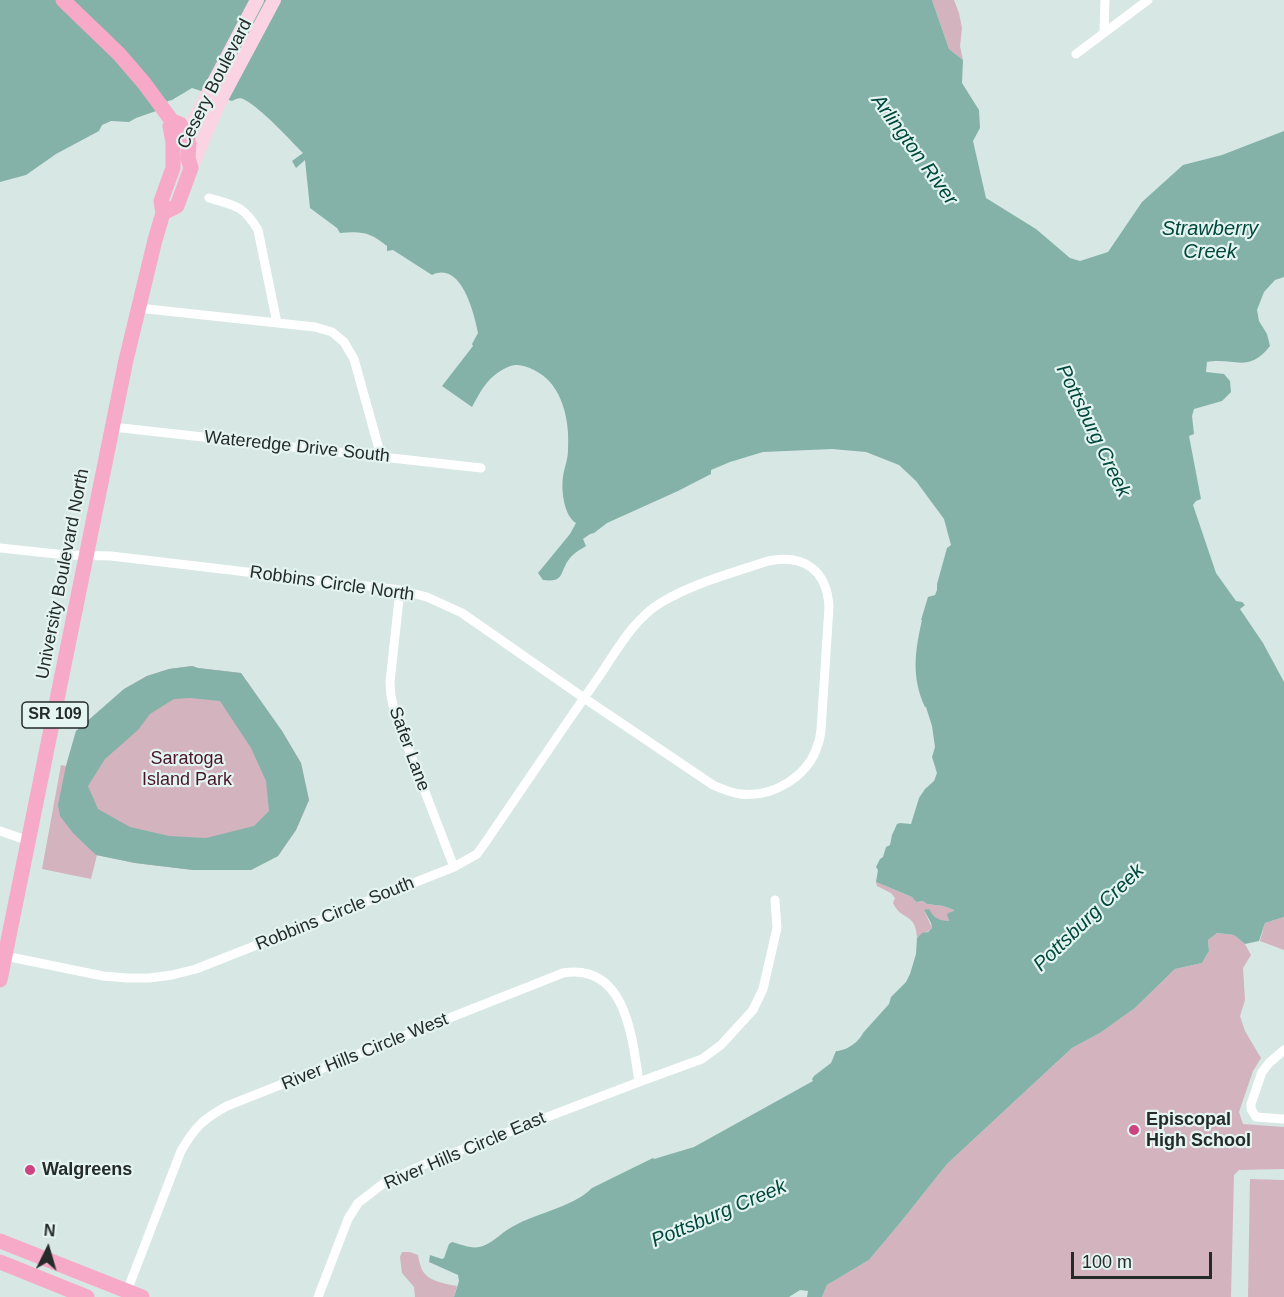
<!DOCTYPE html>
<html>
<head>
<meta charset="utf-8">
<style>
  body { margin:0 }
  #map { position:relative; width:1284px; height:1297px; overflow:hidden; background:#d7e7e3; font-family:Helvetica,sans-serif }
  canvas { display:block }
  .north { position:absolute; left:18px; top:1219px; width:60px; height:60px; -webkit-text-stroke:4px #e4f4f0; paint-order:stroke; rotate:5deg; font-size:16px; font-weight:700; line-height:24px; text-align:center; color:#252b29 }
  .north::after { content:''; display:block; margin:auto; width:21px; height:27px; background:#252b29; clip-path:polygon(50% 0,100% 100%,50% 72%,0 100%) }
  .scale { position:absolute; left:1071px; top:1252px; width:141px; height:27px; box-sizing:border-box; border:3px solid #252b29; border-top:0; padding-left:8px; font-size:18px; line-height:21px; white-space:nowrap; color:#252b29; -webkit-text-stroke:4px #e4f4f0; paint-order:stroke }
</style>
</head>
<body>
<div id="map">
<canvas width="1284" height="1297"></canvas>
<div class="north">N</div>
<div class="scale">100 m</div>
</div>
<script>
const c = document.querySelector('canvas').getContext('2d');
c.lineJoin = 'round';
function paint(path, color) { c.fillStyle = color; c.fill(path, 'evenodd'); }
function strokePath(path, color, width, dash) { c.strokeStyle = color; c.lineWidth = width; c.lineCap = dash ? 'butt' : 'round'; c.setLineDash(dash || []); c.stroke(path); }
function write(font, color, halo, rows, align = 'center') {
  c.font = font + ' Helvetica,sans-serif'; c.lineWidth = 4.5; c.setLineDash([]); c.textBaseline = 'middle'; c.strokeStyle = halo; c.fillStyle = color; for (const [text, x, y, turn = 0] of rows) {
    c.save(); c.translate(x, y); c.rotate((+turn || 0) * Math.PI / 180); c.textAlign = isNaN(turn) ? turn : align; if (halo) c.strokeText(text, 0, 0); c.fillText(text, 0, 0); c.restore();
  }
}
const green = new Path2D(`
  M932,0h22l5,13 3,15 -2,18 3,14 -14,-11z
  M192,666l6,2 43,5 41,58 19,32 8,37 -13,30 -18,26 -27,14h-58l-58,-7 -38,-8 -6,24 -49,-10 19,-104 5,1 10,-35 48,-42 23,-13 22,-7z
  M876,882l36,15 4,5 7,-1 4,3 16,2 11,4v1l-6,10 -10,-1 -7,-7 -7,-3 8,18c-5,5 -10,5 -15,10 -1,-26 -16,-17 -24,-35l2,-5 -4,-5 -14,-7z
  M1284,917v33l-24,-9 5,-18z
  M1217,933l17,2 11,9 6,11 -8,13 2,32 -5,16 5,15 16,27 -8,13 -14,41 4,12 41,3v42l-45,1 -5,5 -3,122h-409l5,-12 42,-25 31,-37 47,-59 125,-116 28,-15 35,-25 40,-39 27,-6 7,-12 -1,-11z
  M1250,1179l34,1v117h-36z
  M402,1252h8l8,3c1,6 3,15 7,19 7,8 22,10 32,12l-3,11h-39l-1,-10 -12,-14 -2,-16z`);
const water = new Path2D(`
  M0,0h932l17,49 14,11 -1,23 17,27 1,18 -7,13 13,57 50,31 34,29 10,3 28,-9 34,-50 41,-37 39,-10 62,-24v146l-9,3 -11,12 -7,18 2,11 8,13 3,12c-22,28 -36,11 -63,16l-1,10 18,2 6,7 1,11 -9,9 -28,8 -2,7 2,18 -5,2 12,63 -5,2 -3,4 23,68 20,28 6,1 3,3 -5,4 23,34 21,39v235l-19,6 -6,18 -14,3 -11,-9 -17,-2 -9,7 1,11 -7,12 -27,6 -40,39 -35,25 -28,15 -125,116 -47,59 -31,37 -42,25 -5,12h-15l1,-6 -8,-1 -11,7h-335l5,-16 -1,-6 -29,-13 1,-7 12,4 2,-1 5,-14 3,-2c8,2 19,7 27,5 11,-2 19,-11 28,-17 25,-17 64,-21 85,-42l61,-30 1,1 40,-12 119,-66 -1,-2 2,-3 17,-13 5,-12c10,0 23,-9 27,-18l26,-29 2,-7 15,-15 4,-8 6,-20 1,-16 5,-5 6,-1 4,-4 -1,-5 -7,-13 5,-1c5,9 9,11 19,12l1,-1 -2,-5 1,-2 6,-2v-1l-11,-4 -16,-2 -4,-3 -7,1 -4,-5 -36,-15 2,-12 -2,-3 4,-8 3,-2 3,-10 4,-2 2,-10 5,-11 3,-1 11,1 8,-26 6,-9 9,-8 3,-8 -5,-16 3,-10 -3,-21 -6,-19h-1c-14,-30 -10,-56 -3,-87h-1l7,-23 7,-2 2,-5v-6l10,-36 4,-3 -7,-26 -28,-38 -17,-16 -33,-13 -34,-3 -69,3 -33,10 -19,8v4l-33,17 -71,32 -13,10 -4,1 -7,5 3,7c-5,3 -12,7 -16,12 -11,13 -4,25 -27,22l-5,-7 32,-39 6,-11c-12,-7 -15,-33 -13,-46 1,-9 5,-17 5,-27 2,-29 -5,-66 -34,-80 -9,-4 -16,-7 -26,-3 -20,9 -26,22 -36,40l-30,-21 31,-40 -1,-2 6,-11c-4,-21 -17,-72 -46,-58l-39,-25 -6,1v-5c-17,-14 -25,-15 -47,-13l-3,-5 -27,-20 -5,-48 -9,8 -4,-7 11,-8c-15,-15 -40,-43 -58,-53 -4,-3 -8,-2 -13,1l-40,-13 -20,12 -4,1 -9,9 -23,8 -7,4 -18,-1 -9,4 -3,6 -43,23 -30,21 -26,7z
  M192,666l6,2 43,5 41,58 19,32 8,37 -13,30 -18,26 -27,14h-58l-58,-7 -39,-8 -23,-22 -13,-17 -2,-11 8,-39 10,-35 48,-42 23,-13 22,-7zM190,698l30,3 31,47 15,33 3,30 -15,15 -48,12 -37,-2 -39,-9 -32,-18 -10,-23 17,-27 33,-29 12,-16 24,-15z`);
const street = new Path2D(`
  M1104,33l1,-33
  M1076,54l72,-54
  M209,198c26,7 35,8 49,32l19,93
  M138,308l177,19 17,5 12,10 10,17 27,97
  M113,427l368,41
  M0,548l66,7 45,1 289,34 27,7 35,16 122,85 129,87c9,4 18,8 27,9 33,4 69,-18 78,-50 2,-4 2,-9 3,-14l8,-123c-2,-37 -25,-53 -61,-46 -36,12 -74,22 -106,41 -29,17 -46,50 -64,76 -38,54 -74,108 -111,162l-10,14 -23,13 -258,102 -24,6 -23,3h-22l-24,-2 -98,-20
  M400,590l-10,92 1,14 4,18 59,153
  M0,831l29,10
  M1284,1050l-15,13 -7,9 -11,32v5l5,8 28,2
  M127,1291l54,-140c14,-24 22,-32 46,-45l336,-133c63,-10 69,64 76,109
  M318,1297l30,-78 10,-16 26,-20 43,-20 212,-81 63,-23 19,-14 32,-35 10,-21 14,-61 -2,-28`);
const secondary = new Path2D(`
  M174,167l18,-43 65,-124
  M191,168l28,-65 55,-103`);
const primary = new Path2D(`
  M63,0l56,54 25,29 28,38 8,3 7,12 2,8 -1,14 3,10 -14,38 -14,7
  M0,980l126,-620 29,-120 8,-27 -2,-12 12,-33v-26l-3,-16 2,-5
  M0,1241l142,56
  M0,1262l87,35`);
const markers = [
  [1134,1130,6,"#cd4480"],
  [30,1170,6,"#cd4480"]
];
const shields = [
  [55,715,66]
];
const shieldNames = [
  ["SR 109",55,715]
];
const streetNames = [
  ["Cesery Boulevard",215,84,-63],
  ["Wateredge Drive South",297,447,6],
  ["University Boulevard North",63,574,-79],
  ["Robbins Circle North",332,584,8],
  ["Safer Lane",409,749,70],
  ["Robbins Circle South",335,914,-22],
  ["River Hills Circle West",365,1052,-22],
  ["River Hills Circle East",465,1151,-23]
];
const parkNames = [
  ["Saratoga",187,759],
  ["Island Park",187,780]
];
const poiNames = [
  ["Episcopal",1146,1120],
  ["High School",1146,1141],
  ["Walgreens",42,1170]
];
const waterNames = [
  ["Arlington River",914,150,54],
  ["Strawberry",1210,229],
  ["Creek",1210,252],
  ["Pottsburg Creek",1093,431,64],
  ["Pottsburg Creek",1089,918,-44],
  ["Pottsburg Creek",719,1214,-23]
];
paint(green, '#d3b4be');
paint(water, '#85b2a8');
strokePath(street, '#fff', 9);
strokePath(secondary, '#fbd4e4', 14);
strokePath(primary, '#f7a9c8', 15);
for (const [x, y, r, color] of markers) { const dot = new Path2D(); dot.arc(x, y, r, 0, 2 * Math.PI); c.fillStyle = color; c.fill(dot); strokePath(dot, '#e4f4f0', 2); }
for (const [x, y, w] of shields) { const box = new Path2D(); box.roundRect(x - w / 2, y - 13, w, 26, 4.5); c.fillStyle = '#e4f4f0'; c.fill(box); strokePath(box, '#252b29', 1.5); }
write('bold 16px', '#252b29', null, shieldNames);
write('18px', '#252b29', '#e4f4f0', streetNames);
write('18px', '#48162b', '#e4f4f0', parkNames);
write('bold 18px', '#252b29', '#e4f4f0', poiNames, 'left');
write('italic 20px', '#00473d', '#e4f4f0', waterNames);
</script>
</body>
</html>
